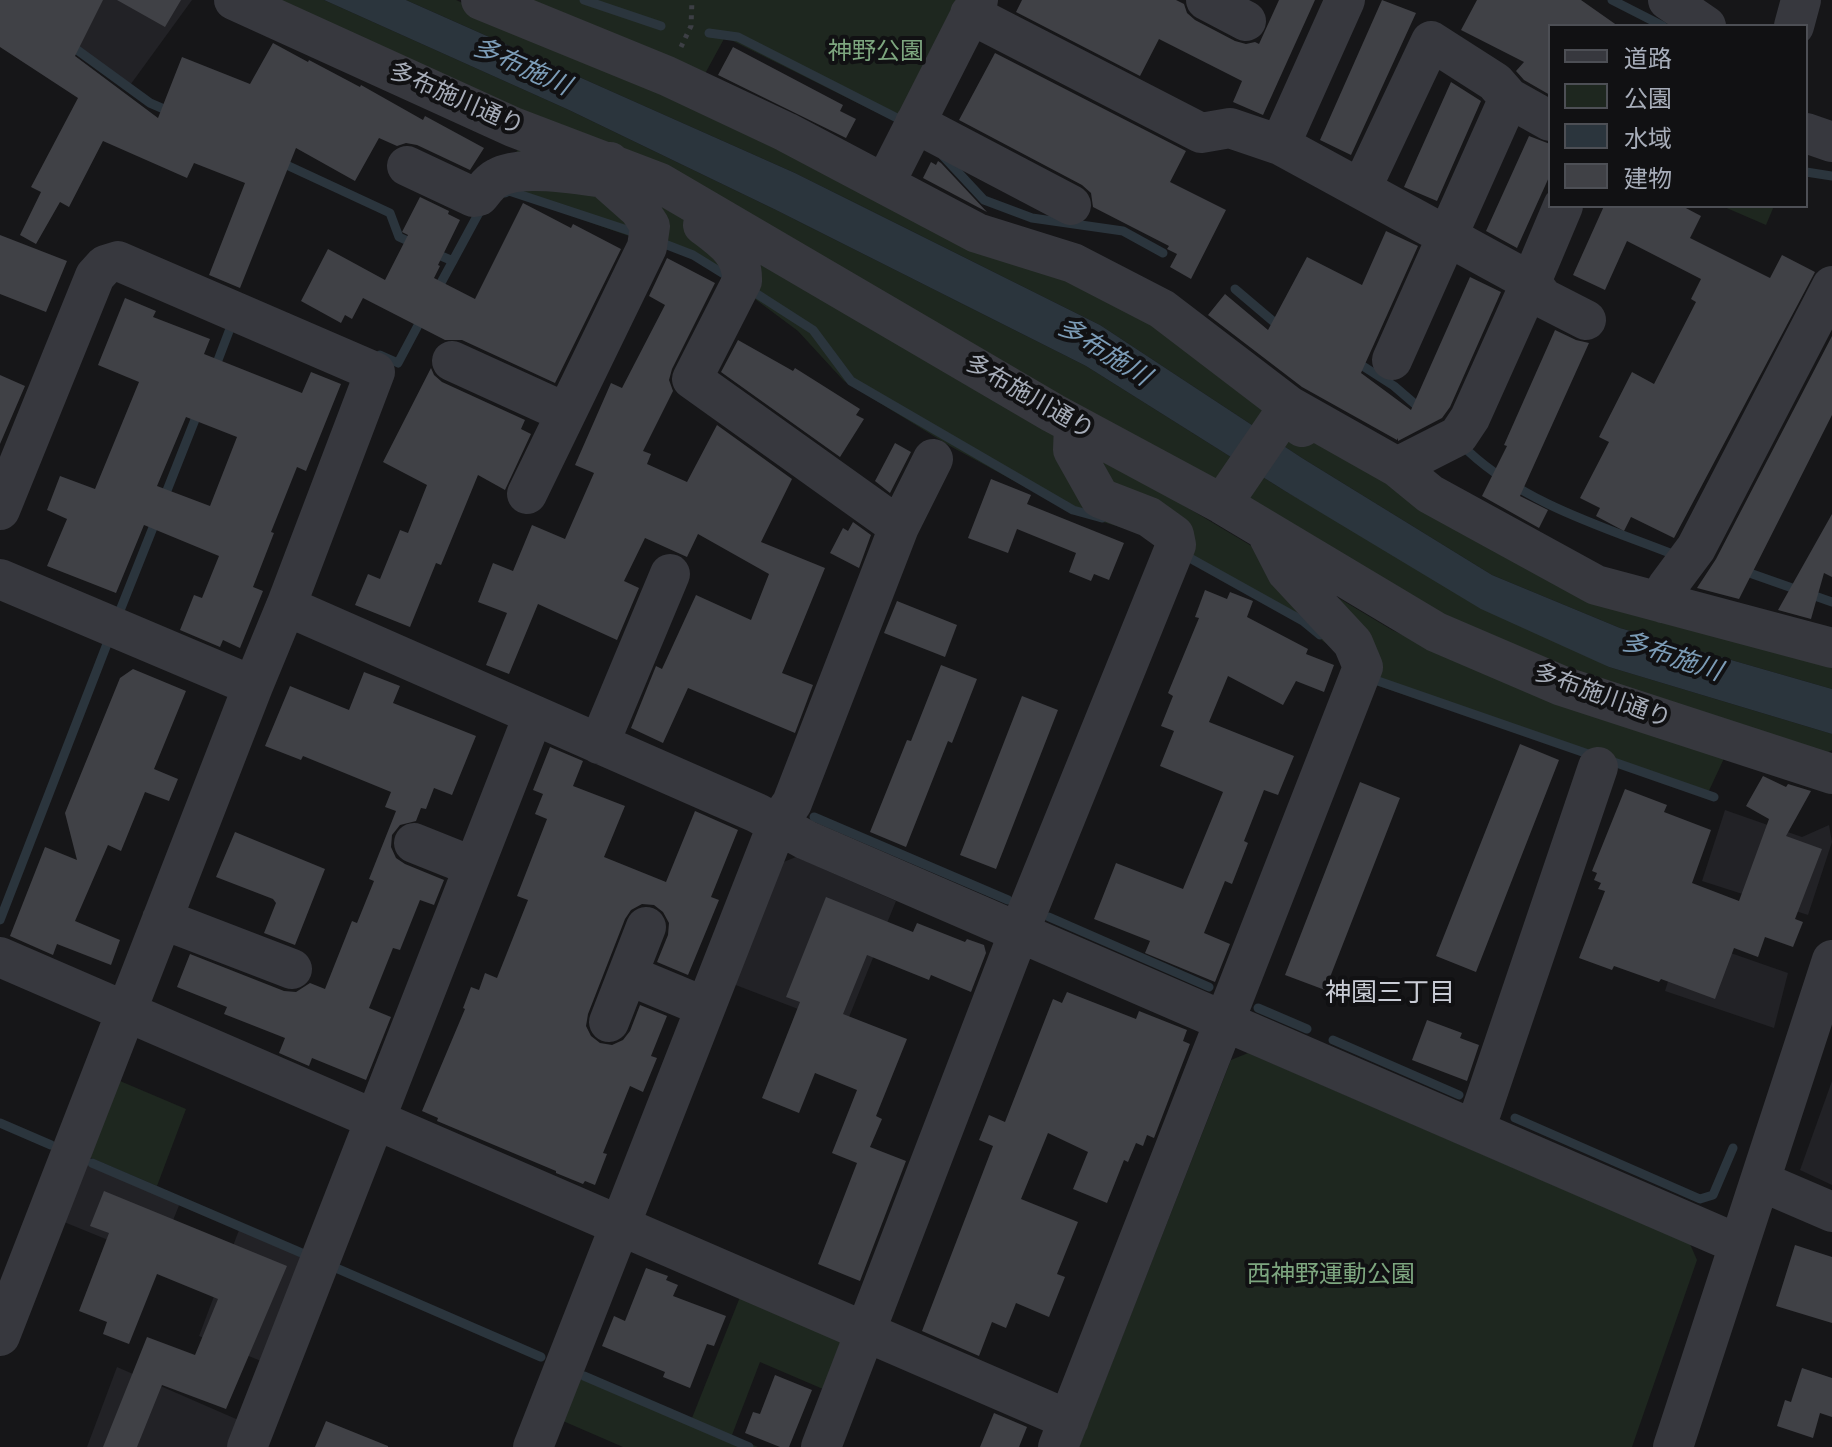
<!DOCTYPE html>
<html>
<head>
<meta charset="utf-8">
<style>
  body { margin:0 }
  #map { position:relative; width:1832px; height:1447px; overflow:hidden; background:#161618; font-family:Roboto,"Noto Sans JP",sans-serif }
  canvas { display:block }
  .legend { position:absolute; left:1548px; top:24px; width:260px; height:184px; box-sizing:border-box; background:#111113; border:2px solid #4d4f55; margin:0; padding:10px 14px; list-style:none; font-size:24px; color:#a7adb9 }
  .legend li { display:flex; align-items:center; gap:16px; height:40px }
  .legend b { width:40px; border:2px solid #4d4f55 }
</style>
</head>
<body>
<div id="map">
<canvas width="1832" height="1447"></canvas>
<ul class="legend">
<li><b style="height:10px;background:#37383e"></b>道路</li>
<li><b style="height:22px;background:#1e271f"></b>公園</li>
<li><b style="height:22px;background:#2b353d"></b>水域</li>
<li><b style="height:22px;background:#404146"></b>建物</li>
</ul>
</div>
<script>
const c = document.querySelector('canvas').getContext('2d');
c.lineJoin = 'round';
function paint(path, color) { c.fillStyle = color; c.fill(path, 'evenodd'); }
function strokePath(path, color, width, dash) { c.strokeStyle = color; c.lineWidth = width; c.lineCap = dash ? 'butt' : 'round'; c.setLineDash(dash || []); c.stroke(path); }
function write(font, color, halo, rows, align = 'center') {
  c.font = font + ' Roboto,"Noto Sans JP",sans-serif'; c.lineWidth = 8; c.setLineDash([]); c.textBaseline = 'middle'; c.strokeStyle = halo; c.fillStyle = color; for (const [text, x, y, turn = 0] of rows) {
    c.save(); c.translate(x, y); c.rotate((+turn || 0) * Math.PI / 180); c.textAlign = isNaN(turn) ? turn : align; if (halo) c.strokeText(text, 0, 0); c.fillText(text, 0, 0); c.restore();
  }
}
const built = new Path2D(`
  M2,0h190l-64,88z
  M1725,810l77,27 27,-12 3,17 -24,73 -106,-34z
  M796,857l100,44 -51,126 -112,-43 48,-121z
  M1682,936l106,37 -14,55 -109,-37z
  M1832,1081v104l-32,-15z
  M87,1163l93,40 -23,57 -93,-38z
  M239,1230l67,29 -40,104 -67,-27z
  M117,1367l126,55 -9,25h-147z`);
const green = new Path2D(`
  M267,0h57l245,110 207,100 310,156 199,125 324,176 223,67v16l-10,6 -252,-79 -126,-54 -782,-453z
  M406,0h50l686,313 278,188 412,158v30l-212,-61 -128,-53 -190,-117 -202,-133 -305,-152z
  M508,0h455l-63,124 -175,-87 -24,44z
  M524,141l171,72 697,417 116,53 219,69 -21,45 -336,-114 -19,-20 -50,-39 -168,-93 -60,-18 -123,-67 -106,-65 -46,-50 -47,-35 -57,-37 -184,-65 -25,14 -4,-6z
  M1722,206h52l-8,19z
  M1248,1053l442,191 7,16 -65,187h-553l152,-387z
  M120,1081l66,28 -29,77 -68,-29z
  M742,1292l97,42 6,19 -15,39 -70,-30 -28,73 26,12h-135l-60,-26 20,-50 109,47z`);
const water = new Path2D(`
  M324,0h82l389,173 305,152 202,133 190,117 128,53 212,61v45l-223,-67 -128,-58 -196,-118 -199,-125 -310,-156 -207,-100z`);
const stream = new Path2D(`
  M584,0l77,26
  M1612,0l51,26
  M709,33l29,4 157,80
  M69,44l81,59 23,10
  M943,156l41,44 48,18 91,13 40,22
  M278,161l112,52 9,24 18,8
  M1806,172l26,4
  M505,193l4,-2 121,40
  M662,243l31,12 34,21
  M434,253l19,8
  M1235,289l46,39
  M436,292l46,-85
  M757,294l56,36 38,51 222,129 29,8
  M380,355l18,8 25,-47
  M1355,361l39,25 29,25
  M215,368l16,-42
  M1468,451c57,53 136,76 207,104
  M164,498l34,-86
  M1188,557l115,64 17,14
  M1741,570l91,32
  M119,613l37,-93
  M1378,681l216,75
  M1608,760l106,37
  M814,817l194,83
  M1049,917l160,70
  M0,920l107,-276
  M1258,1008l49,21
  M1333,1040l126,55
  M1515,1118l185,81 13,-4 20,-47
  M0,1123l51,22
  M92,1163l212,91
  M336,1268l205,89
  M584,1376l165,71`);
const building = new Path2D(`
  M0,0h103l-28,56 83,62 24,-61 68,27 23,-41 35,19 1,-2 51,27 1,-2 62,35 2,-4 59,32 -14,22 -53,-25 -11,-2 -9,3 -18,-8 -24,43 -59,-33 -56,140 -31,-13 36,-92 -51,-20 -7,15 -84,-37 -34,66 -9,-5 -24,42 -16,-9 21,-43 -10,-5 47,-89 -78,-51z
  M117,0h64l-16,27z
  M1022,0h154l8,4 3,9 8,7 40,21 11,3 9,-2 4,2 20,-44h36l-52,115 -30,-13 9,-21 -83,-42 -19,37 -124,-64z
  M1382,0l34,13 -65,142 -31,-15z
  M1477,0h104l37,26h-68v69l-26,-15 -8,-9 8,-9 -63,-32z
  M733,47l110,58 -3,6 16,8 -10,19 -128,-63z
  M995,53l191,98 -16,31 56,28 -35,69 -21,-12 7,-13 -10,-5 2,-3 -76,-39 -2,-14 -9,-8 -123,-65z
  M1451,82l30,19 -44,100 -33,-14z
  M1529,136l21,8v31l-33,73 -31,-17z
  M938,161l3,2 46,49 -64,-34 8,-16 5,3z
  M420,197l29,14 -1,3 12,6 -22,45 2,1 -6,12 41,21 48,-96 48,25 2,-4 48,25 -66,134 -93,-43h-17l-82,-42 -11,21 -7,-4 -4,8 -40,-22 27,-52 57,31 23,-45 -6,-3z
  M1604,206h78l19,10 -11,22 80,40 12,-23 33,17 -141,266 -43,-21 -7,14 -28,-15 4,-8 -20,-10 29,-56 -10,-5 33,-65 22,12 42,-82 -5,-3 10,-20 -74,-38 -22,49 -32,-15z
  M1386,231l32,15 -57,127 50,37 59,-133 31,15 -51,115 -8,11 -44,23v-3l-1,2 -95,-53 -94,-72 17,-21 43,36 39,-73 55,28z
  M0,235l67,26 -21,51 -46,-18z
  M667,258l48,25 -43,86 -3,11 4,11 -30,60 8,3 -4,10 40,18 30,-57 75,54 -31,63 64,26 -43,105 31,12 -18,48 -107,-45 -25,55 -32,-15 25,-62 6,3 34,-74 55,25 18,-46 -71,-40 -11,23 -42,-19 -21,43 15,7 -22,52 -79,-36 -29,70 -23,-9 21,-52 -29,-11 15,-39 20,8 19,-46 33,14 29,-66 -19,-8 36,-82 11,5 43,-83 -16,-9z
  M125,298l31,13 -3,6 57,22 -6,15 98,39 9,-21 30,12 -35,87 -9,-4 -26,65 3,1 -21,54 10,4 -23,57 -17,-8 -3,7 -40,-17 14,-35 8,3 17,-42 -75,-31 -28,68 -69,-27 20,-47 -20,-9 13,-34 35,13 44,-107 -41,-17zM186,417l51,20 -27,69 -53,-20z
  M1555,330l21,10 13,3 -69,153 28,14 -9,18 -57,-32 25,-50 -3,-1z
  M1832,336v79l-93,184 -42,-11 19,-29z
  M738,340l55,31 2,-3 65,41 -4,6 8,4 -24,38 -119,-85z
  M431,368l3,7 8,7 83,38 -4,9 10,5 -26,56 -27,-15 -37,90 -5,-2 -26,64 -55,-22 13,-31 12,5 20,-49 8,3 19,-48 -44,-23z
  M0,375l25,11 -25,58z
  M895,443l16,9 -21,41 -15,-12z
  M991,479l40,16 -4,9 97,39 -15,37 -15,-6 -3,7 -22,-9 7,-19 -59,-24 -9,24 -40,-15z
  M1832,514v63l-8,-4 -13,46 -33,-9z
  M853,522l18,13 -12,33 -29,-15 13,-25 5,3z
  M1205,590l22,9 3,-7 23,9 -6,16 61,32 -2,5 28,11 -10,27 -28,-11 -13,24 -55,-29 -19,46 85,34 -16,39 -14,-5 -20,51 4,2 -16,41 -7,-3 -21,52 26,11 -15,38 -70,-29 5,-12 -56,-22 22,-56 67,26 40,-97 -63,-26 14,-35 -13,-5 12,-30 -5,-3 31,-75 -4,-1z
  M897,601l60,24 -12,32 -61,-24z
  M941,665l36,14 -25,64 -4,-2 -42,106 -36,-15 37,-92 4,1z
  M133,669l53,22 -32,78 24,10 -9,22 -24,-9 -24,59 -13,-6 -33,76 45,19 -9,25 -54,-21 -4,11 -43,-19 35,-89 32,13 -12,-47 55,-135z
  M364,672l36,14 -7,17 83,33 -24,59 -18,-7 -8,21 -5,-1 -5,13 -16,4 -8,10 -1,12 5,11 9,6 39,16 -10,25 -14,-5 -20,50 -7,-2 -24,60 22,9 -25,63 -54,-22 -3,8 -30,-13 6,-15 -61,-24 3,-7 -50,-20 13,-33 94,37 12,1 14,-9 15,6 27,-68 5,2 17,-42 -5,-2 27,-68 -11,-4 6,-15 -88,-36 -2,4 -36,-14 25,-60 59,24z
  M1022,696l36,14 -62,159 -36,-14z
  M1520,744l39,16 -83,212 -40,-16z
  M550,747l33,14 -10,25 52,20 -21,51 62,25 29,-71 43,19 -27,67 8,3 -31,75 -31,-13 11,-27 1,-12 -6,-11 -9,-7 -12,-1 -11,6 -6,9 -37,95 -2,12 5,10 9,7 12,2 11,-5 7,-9 10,-26 27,11 -16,40 6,2 -14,34 -13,-6 -27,67 4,1 -12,31 -10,-4 -2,3 -27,-11v-2l-119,-50 1,-3 -16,-7 43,-102 -2,-1 8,-21 8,3 6,-17 12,5 31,-78 -11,-4 30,-77 -12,-5 8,-20 -10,-4z
  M1763,776l23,11 2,-3 23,7 -25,45 36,13 -27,70 8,3 -10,25 -28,-10 -7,20 -24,-9 -19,51 -54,-20 -2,3 -45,-16 -2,4 -33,-12 26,-67 -7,-2 3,-6 -7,-3 3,-7 -5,-2 33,-82 42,16 -3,7 47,18 -19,53 47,18 30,-82 -23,-13z
  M1360,782l40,16 -75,192 -40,-15z
  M235,832l90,37 -30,76 -31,-12 12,-30 -3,-4 -57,-22z
  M826,897l87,35 4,-9 48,19 2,-3 17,6 2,8 -15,39 -40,-17 -2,5 -62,-25 -24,59 64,25 -31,77 6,3 -12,28 36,14 -46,120 -42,-17 39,-101 -25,-10 25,-63 -42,-17 -16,40 -37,-15 38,-96 -14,-5z
  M1067,992l69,27 3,-8 48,19 -4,11 7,3 -36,94 -7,-3 -4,11 -7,-3 -8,19 -4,-2 -17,43 -34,-14 15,-37 -40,-19 -27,66 57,23 -21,52 8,3 -16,40 -33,-14 -10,25 -14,-6 -13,34 -57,-25 71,-185 -14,-6 10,-25 16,7 48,-123 9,4z
  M1427,1020l35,13 -2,5 19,7 -12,36 -55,-21z
  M104,1191l183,75 -61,143 -64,-24 -25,62h-34l44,-110 48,18 23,-56 -61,-25 -28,70 -26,-10 4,-12 -28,-11 30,-78 -19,-7z
  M1795,1245l37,12v66l-56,-17z
  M646,1268l22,8 -2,4 12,5 -5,11 53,20 -12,30 -7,-2 -17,44 -27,-11 2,-5 -63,-26 12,-30 11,5z
  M1802,1368l30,10v39l-12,-4 -7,25 -36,-12 8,-26 6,2z
  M775,1375l37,15 -23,57h-9l-35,-14 8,-21 7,2z
  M994,1413l33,14 -8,20h-39z
  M326,1421l62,25v1h-73z`);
const path = new Path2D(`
  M681,47l10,-21 1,-26`);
const minor = new Path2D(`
  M234,0l279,127 147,56 393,230 169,91 214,128 126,54 270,88
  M481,0l186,76 119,56 191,101 96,30 89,46 127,97 108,61 33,27 166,91 236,63
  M1206,0l40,21
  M1668,0l38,26
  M970,14l231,119 29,-5 50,17 251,137 -61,136 -12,18 -61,31
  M1794,26l7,-26
  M915,123l156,82
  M1806,133l26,9
  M1280,145l65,-145
  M407,166l66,31 6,-1c6,-7 10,-14 18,-18 24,-14 80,-4 107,0
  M885,183l93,-183
  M1361,189l70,-148 64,41 14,16
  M1563,206l-32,76 12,16 43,22
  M703,225c20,15 40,28 39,56l-50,98 207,148 34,-68
  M1392,360l117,-262 41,23
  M452,361l114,52
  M527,494l120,-247 3,-21 -11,-17 -35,-31 6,-16
  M1222,504l67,-98 13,21
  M0,510l95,-234 10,-11 13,-4 257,111 -89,234 -33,80 -253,650
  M0,579l253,107
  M1663,603l4,-16 29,-39 136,-262
  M286,606l471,207 49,27 932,404
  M599,744l71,-170
  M414,843l60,24
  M162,919l130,50
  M0,957l1069,463
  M628,975l77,32
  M609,1022l37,-95
  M1475,1130l123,-363
  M1760,1181l72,31
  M247,1447l286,-731
  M533,1447l245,-624 14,-20 107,-276
  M821,1447l198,-515 157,-387 -2,-10 -25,-18 -49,-19 -27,-48 1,-25
  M1058,1447l305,-780 -10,-24 -66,-71 -18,-35
  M1673,1447l159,-487`);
const parkNames = [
  ["神野公園",876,53],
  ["西神野運動公園",1331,1276]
];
const streetNames = [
  ["多布施川通り",456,100,24],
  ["多布施川通り",1029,398,30],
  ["多布施川通り",1602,697,20]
];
const waterNames = [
  ["多布施川",521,68,24],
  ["多布施川",1103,353,32],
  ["多布施川",1671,658,18]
];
const neighbourhoodNames = [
  ["神園三丁目",1390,994]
];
paint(built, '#222226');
paint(green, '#1e271f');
paint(water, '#2b353d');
strokePath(stream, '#2b353d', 9);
paint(building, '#404146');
strokePath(path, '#3d3f45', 5, [4, 6]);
strokePath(minor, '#37383e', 40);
write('24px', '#7da67f', '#111113', parkNames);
write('24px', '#a7adb9', '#111113', streetNames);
write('italic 26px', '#7c9cb7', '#111113', waterNames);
write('26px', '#c9ccd5', '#111113', neighbourhoodNames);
</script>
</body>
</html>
